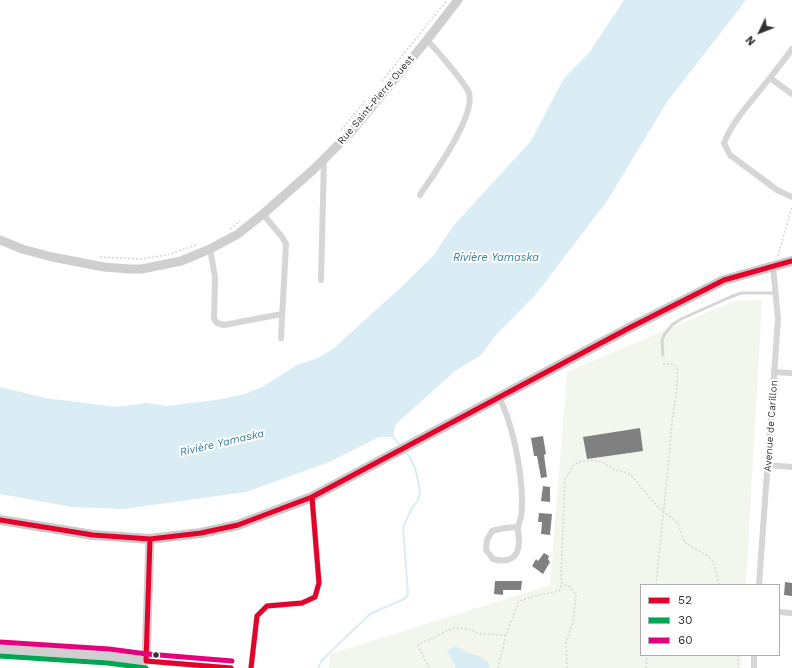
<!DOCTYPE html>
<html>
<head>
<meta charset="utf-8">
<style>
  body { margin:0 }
  #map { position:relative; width:792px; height:668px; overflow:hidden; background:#fff; font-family:"Work Sans",sans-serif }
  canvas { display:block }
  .legend { position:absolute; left:640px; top:584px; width:140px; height:72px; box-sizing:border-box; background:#fff; border:1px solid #adadad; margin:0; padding:5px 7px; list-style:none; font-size:12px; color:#323232 }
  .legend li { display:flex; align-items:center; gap:8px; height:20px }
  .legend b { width:20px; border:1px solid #adadad }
  .north { position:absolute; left:740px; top:12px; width:40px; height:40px; -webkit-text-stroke:3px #fff; paint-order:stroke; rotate:227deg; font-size:11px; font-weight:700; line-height:16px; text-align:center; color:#323232 }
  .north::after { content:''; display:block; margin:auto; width:14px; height:18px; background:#323232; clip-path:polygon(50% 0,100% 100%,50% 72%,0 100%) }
</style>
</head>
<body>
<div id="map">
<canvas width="792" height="668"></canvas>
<ul class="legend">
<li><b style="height:5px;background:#e4002b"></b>52</li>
<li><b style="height:5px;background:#00a651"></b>30</li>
<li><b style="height:5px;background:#e5007d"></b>60</li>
</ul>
<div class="north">N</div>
</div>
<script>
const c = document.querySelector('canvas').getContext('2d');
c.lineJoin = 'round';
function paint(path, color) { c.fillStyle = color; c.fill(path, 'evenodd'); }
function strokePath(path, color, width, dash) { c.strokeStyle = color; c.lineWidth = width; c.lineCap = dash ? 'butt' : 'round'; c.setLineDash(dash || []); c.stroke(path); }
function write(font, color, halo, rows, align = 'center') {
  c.font = font + ' "Work Sans",sans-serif'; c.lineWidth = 4; c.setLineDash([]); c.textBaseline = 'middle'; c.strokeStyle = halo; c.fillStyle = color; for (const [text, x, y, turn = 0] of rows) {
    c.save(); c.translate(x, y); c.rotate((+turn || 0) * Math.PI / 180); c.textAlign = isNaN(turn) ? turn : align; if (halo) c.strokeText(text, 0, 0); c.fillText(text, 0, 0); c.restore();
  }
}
const green = new Path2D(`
  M762,300l-16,285h-105v70h101l-1,13h-412l1,-14 220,-69 17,-213 167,-71z`);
const water = new Path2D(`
  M624,0h122l-79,102 -60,99 -70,92 -41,42 -16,21 -25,15 -59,53 -3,13h-14l-52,26 -81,29 -123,17 -51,-2 -72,-13v-107l46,11 71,9 30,-4 20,3 49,-6 29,-6 17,-7 35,-22 21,-7 16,-10 64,-58 35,-34 21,-31 77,-84 33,-63 25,-25z
  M456,646c4,2 7,5 12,7 10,4 19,2 22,15h-35l1,-1 -9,-16z`);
const stream = new Path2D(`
  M393,437l7,8
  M318,668l4,-8 48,-46 34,-15 4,-4 -5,-68 9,-19 6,-8 2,-9 -4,-20 -5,-12 -7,-9`);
const building = new Path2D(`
  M640,428l3,23 -56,8 -4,-22z
  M543,436l3,18 -2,1 3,22 -6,1 -4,-22h-3l-3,-18z
  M543,486l7,1v15l-9,-1z
  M539,513l13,1 -2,21 -9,-1 1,-12h-4z
  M544,553l5,3 -1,3 2,3 -7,12 -11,-8 4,-7 2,2z
  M495,581h27l-1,9h-18v5l-9,-1z
  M785,582l7,1v13l-8,-1z`);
const path = new Path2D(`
  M382,81l65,-81
  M341,130l24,-29
  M230,229l10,-8
  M778,256l14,-50
  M100,257l40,2 27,-4 29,-10
  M656,585c5,-54 12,-109 16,-163 2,-19 7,-36 5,-55 -5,-4 -9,-4 -16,-2
  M738,655v13
  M429,668l-11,-23 35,-17 14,1 14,5 25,1 13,-34 19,-6 21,-4 3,-8
  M498,668l8,-33
  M567,668l-1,-25 7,-21 3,-26 -2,-4 -4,-5 -8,-4 -1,-6 4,-98 8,-13 5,-4 16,-2 10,3 11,7 8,1 8,4 28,33 14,11 5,4 6,18 4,4 17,9 5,4 4,5 5,22
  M646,668l1,-13`);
const lane = new Path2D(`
  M663,355l-1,-14 2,-6 8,-10 9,-6 47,-21 13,-5h35`);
const street = new Path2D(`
  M792,49c-7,10 -15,20 -23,30 -16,21 -35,39 -45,64l6,12 47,35 15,7
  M770,78l22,16
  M420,195c13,-20 56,-79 49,-102 -3,-9 -35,-46 -42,-53
  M263,214l19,23 4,7 -5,94
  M210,249l5,28 -1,42 3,4 7,2 58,-11
  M321,280l3,-121
  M774,372l18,1
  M499,397c14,28 22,70 23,101 0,6 0,13 -1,19 -1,4 -3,8 -3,12 0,4 1,8 1,12 0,18 -11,22 -26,18l-7,-9 1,-10 5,-9 13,-3 13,-1
  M769,465l23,2
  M759,585l19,-266 -5,-52
  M779,612l13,1
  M146,661l85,7
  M251,668l6,-52 10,-10 35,-3 13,-6 4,-14 -7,-86
  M754,668v-13`);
const secondary = new Path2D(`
  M0,240l22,9 30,8 52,10 25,2h13l39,-8 29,-12 28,-15 25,-20 50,-44 39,-39 75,-91 31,-40
  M0,649l109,7 37,5 4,-122`);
const primary = new Path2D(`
  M0,520l93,15 57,4 51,-6 37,-8 74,-28 319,-170 93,-47 68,-19`);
const bus1 = new Path2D(`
  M0,520l93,15 57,4 51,-6 37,-8 74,-28 319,-170 93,-47 68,-19
  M150,539l-4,122 85,7
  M251,668l6,-52 10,-10 35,-3 13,-6 4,-14 -7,-86`);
const bus2 = new Path2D(`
  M0,656l108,7 38,5`);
const bus3 = new Path2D(`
  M0,642l109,7 38,5 85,7`);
const markers = [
  [156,655,3.5,"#323232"]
];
const streetNames = [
  ["Rue Saint-Pierre Ouest",376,100,-50],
  ["Avenue de Carillon",771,426,-86]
];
const waterNames = [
  ["Rivière Yamaska",496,258],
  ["Rivière Yamaska",222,443,-13]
];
paint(green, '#f3f6ed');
paint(water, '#daecf4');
strokePath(stream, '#daecf4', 2);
paint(building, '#808080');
strokePath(path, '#d6d6d6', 1.5, [2, 2]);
strokePath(lane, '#d6d6d6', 3);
strokePath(street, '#d6d6d6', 6);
strokePath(secondary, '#cfcfcf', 9);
strokePath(primary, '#c9c9c9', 10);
strokePath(bus1, '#e4002b', 5);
strokePath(bus2, '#00a651', 5);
strokePath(bus3, '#e5007d', 5);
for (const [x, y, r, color] of markers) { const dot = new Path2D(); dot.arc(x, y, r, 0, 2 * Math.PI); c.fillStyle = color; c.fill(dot); strokePath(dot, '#fff', 1.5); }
write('10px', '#323232', '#fff', streetNames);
write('italic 11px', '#367d9e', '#fff', waterNames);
</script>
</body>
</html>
